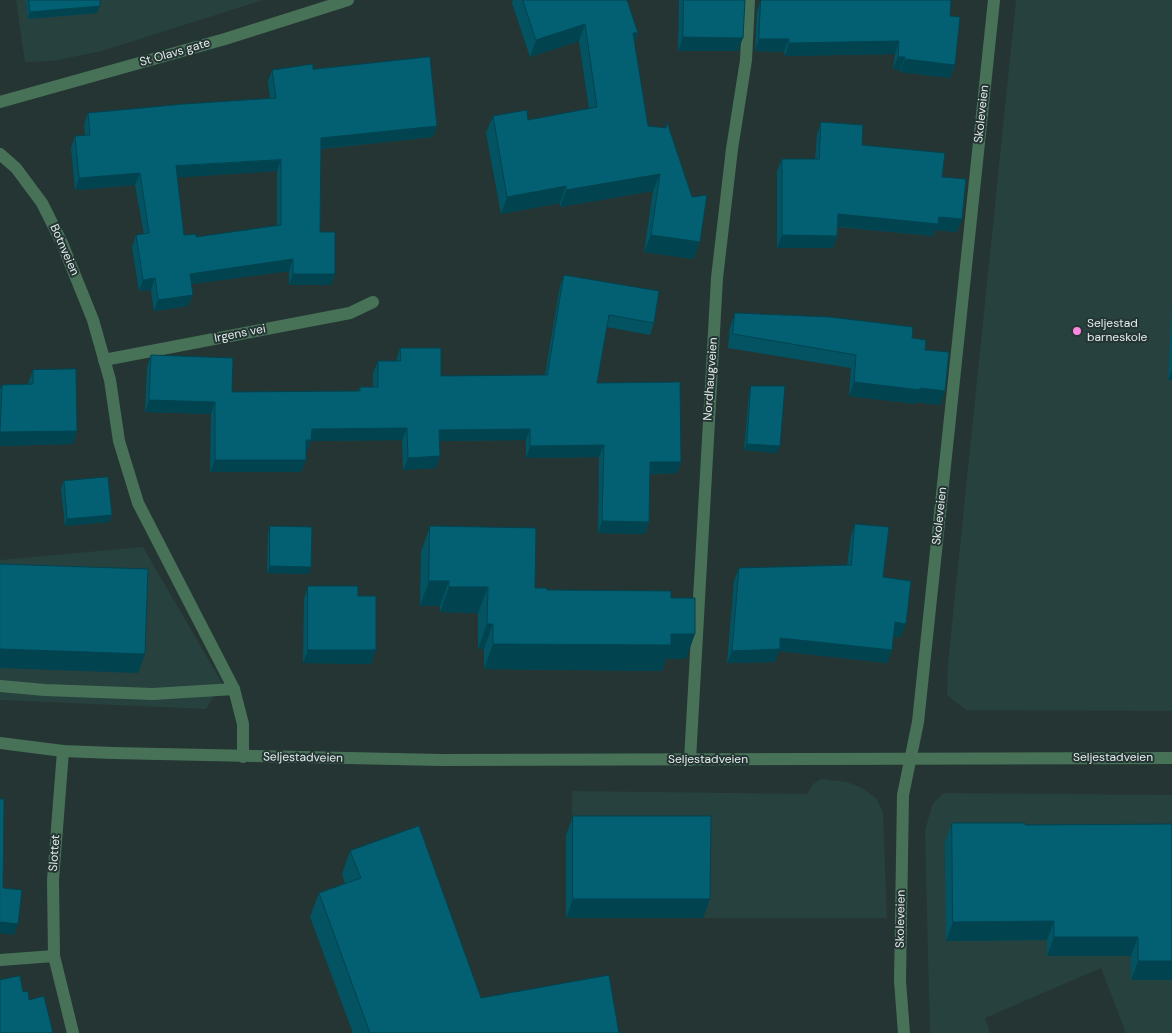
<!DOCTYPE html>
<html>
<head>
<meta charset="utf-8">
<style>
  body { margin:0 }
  canvas { display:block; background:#243533 }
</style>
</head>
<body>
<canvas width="1172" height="1033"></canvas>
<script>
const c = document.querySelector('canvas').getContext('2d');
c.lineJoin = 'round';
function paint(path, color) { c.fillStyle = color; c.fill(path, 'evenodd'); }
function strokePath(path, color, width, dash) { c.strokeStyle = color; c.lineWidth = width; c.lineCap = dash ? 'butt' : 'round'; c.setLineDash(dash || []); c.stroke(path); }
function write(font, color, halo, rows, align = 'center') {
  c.font = font + ' "DM Sans",sans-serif'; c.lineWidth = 4; c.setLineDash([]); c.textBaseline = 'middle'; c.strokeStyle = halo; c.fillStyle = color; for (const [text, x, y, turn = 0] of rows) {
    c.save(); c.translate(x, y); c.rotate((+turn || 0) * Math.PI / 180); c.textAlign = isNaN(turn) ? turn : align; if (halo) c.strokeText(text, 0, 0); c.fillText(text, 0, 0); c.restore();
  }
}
const built = new Path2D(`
  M16,0h247l-161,51 -49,10 -28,1z
  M1016,0h156v711l-206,-1 -19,-15 1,-32z
  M143,547l79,136 -16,26 -206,-9v-140z
  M821,779l26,3 15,6 14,10 7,14 4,106h-314l-1,-127 235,3 6,-10z
  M943,793l229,2v238h-46l-25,-65 -116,50 5,15h-60l-5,-202 7,-26z`);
const service = new Path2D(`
  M104,360l246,-47 23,-11
  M0,686l45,4 108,4 81,-5`);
const minor = new Path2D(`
  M0,154l16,14 26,35 20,40 31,77 17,60 9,61 19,62 96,186 9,35v33
  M63,751l-10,129 1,76 19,77
  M690,760l27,-482 15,-129 14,-89 3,-60
  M0,960l54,-4
  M904,1033l-4,-52 3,-186 15,-73 76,-722`);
const tertiary = new Path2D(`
  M0,102l225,-63 123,-39
  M0,743l63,8 50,2 328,7 731,-2`);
const wall = new Path2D(`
  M26,0h74l-3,13 -69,6z
  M513,0h114l11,33 -4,10 14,83 17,2 2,-6 27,137 -50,-7 9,-61 -93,16v-4l-59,11 -15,-81 7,-17 35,4 61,-11 -10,-68 -49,16 -18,-54z
  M679,0h66l-7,51h-60z
  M761,0l189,16 5,49 -5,13 -50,-6v-2l-7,-1 2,-15 -110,2 -1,-4 -29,-1 2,-40z
  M313,69l124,57 -4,11 -112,12 -1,83 15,42 -4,11h-42v-14l-98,13 2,11 -5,11 -34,5 -3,-21 -12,1 -7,-44 4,-12 8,-1 -9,-49 -60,5 -4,-42 4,-12h10l-1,-12 4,-11 182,-15 -2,-17 4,-11zM277,171v55l-81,11 -12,-2 -7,-58z
  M821,122l41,23 80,32 20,42 -5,13 -22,-2 -2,6 -95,-9 -1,9 -4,12h-56v-77l5,-12h33l2,-24z
  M564,275l90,48 -4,12 -43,-8 -10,56 84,79 -4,11 -27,1 -1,48 -4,12 -47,-1 1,-76 -73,1v-18l-86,1v15l-4,12 -33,2 -1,-30 -91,1 -4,10h-1v9l-5,12h-91l1,-58 -66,-2 2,-45 4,-12 81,37 126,-1 2,-4h13v-14l5,-12h18l4,-13 41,28 104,-1 15,-89z
  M1172,305v75h-4z
  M735,313l177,25 13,12 20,41 -5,14 -24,-3v2l-67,-8 2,-28 -123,-20 2,-21z
  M33,370l44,61 -4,13 -73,2v-57l2,-4 26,-1z
  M751,386l26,67 -33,-3 5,-57z
  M64,481l48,34 -3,7 -44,4 -4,-38z
  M855,524l28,53 18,60 -8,-1 -1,14 -5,13 -108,-12 -4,11 -48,1 7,-82 5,-13 108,-3 4,-29z
  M270,526l39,48 -42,-1 1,-40z
  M430,526l105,62 12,2 124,8 15,61h-20l-4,12 -178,-2v-20h-6v-36l-38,-1v-6h-20l1,-54z
  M308,586l50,10 18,54 -5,14 -68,-1 1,-64z
  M573,816l137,83 -7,19h-137v-83z
  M952,823l73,2 147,-1v156h-41v-24h-84v-16l-101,1 -1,-99z
  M350,851l131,147 138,35h-266l-43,-116 9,-24 26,-9 -3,-10z`);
const shadedWall = new Path2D(`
  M100,6l-3,7 -69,6 2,-7z
  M585,24l-6,17 -49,16 6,-17z
  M633,33h5l-6,17z
  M683,37l60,1 -5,13h-60z
  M759,39h30l-5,13 -29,-1z
  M899,41l-4,13 -110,2 4,-13z
  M898,57h7l-5,13 -7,-1z
  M905,59l50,6 -5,13 -50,-6z
  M437,126l-4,11 -116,12 4,-11z
  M281,160l-4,11 -105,7 4,-12z
  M140,173l-5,12 -60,5 4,-12z
  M660,174l-7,17 -93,16 6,-17z
  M566,186l-6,17 -59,11 6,-17z
  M838,214l101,3 23,2 -5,13 -22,-2 -2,6 -100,-10z
  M651,235l49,7 -6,17 -50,-7z
  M782,235l55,1 -4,12h-56z
  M293,259l-4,12 -103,14 4,-11z
  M293,274h42l-4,11h-42z
  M155,278l-4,12 -12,1 4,-11z
  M193,295l-5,11 -34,5 4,-11z
  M1172,370v10h-4z
  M854,382l66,6 25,3 -5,14 -24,-3v2l-67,-8z
  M149,400l66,2 -4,12 -66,-2z
  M407,428l-5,12 -91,1 -4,10h-6l5,-11 6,-11z
  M530,429l-4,11 -91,1 4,-11z
  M77,431l-4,13 -73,2v-14z
  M747,444l33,2 -3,7 -33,-3z
  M604,445l-5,12 -73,1 4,-12z
  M440,456l-4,12 -33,2 5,-12z
  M215,460h91l-5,12h-91z
  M650,462h31l-4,11 -31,1z
  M112,515l-3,7 -44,4 2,-7z
  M602,521l47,1 -4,12 -47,-1z
  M270,566l41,1 -2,7 -42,-1z
  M429,581h20l-9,25h-20z
  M449,587h39l-10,26 -38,-1z
  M895,622l11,2 -5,13 -11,-2z
  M487,624h6l-9,25h-6z
  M671,634h24l-9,25h-20l-4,12 -178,-2 9,-25z
  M780,638l112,12 -5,13 -108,-12 -4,11 -48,1 5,-12z
  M0,649l145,5 -7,19 -138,-5z
  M308,650h68l-5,14 -68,-1z
  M573,899h137l-7,19h-137z
  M1054,921l-7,19 -101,1 7,-19z
  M0,922l18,2 -4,11 -14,-2z
  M1054,937h84l-7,19h-84z
  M1138,961h34v19h-41z`);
const building = new Path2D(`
  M29,0h71v6l-70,6z
  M523,0h104l11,33h-5l15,93 18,2 1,-6 25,75 15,-2 -7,47 -49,-7 9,-61 -94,16v-4l-59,11 -14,-81 34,-6 1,10 69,-13 -12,-83 -49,16z
  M684,0h61l-2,38 -60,-1z
  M761,0h190l-1,16 10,1 -5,48 -50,-6v-2h-7l1,-16 -110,2v-4h-30z
  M430,57l7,69 -116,12 -1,94h15v42h-42v-15l-103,15 3,21 -35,5 -3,-22 -12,2 -7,-45 13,-2 -9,-60 -61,5 -4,-42 15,-1 -2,-22 96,-9 92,-6 -4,-28 41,-6v5zM281,160v65l-85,12v-3l-12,1 -8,-69z
  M821,122l42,3 -1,20 83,8 -3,24 24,2 -4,40 -23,-2 -1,7 -100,-10 -1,22 -55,-1v-76h37z
  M564,275l95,16 -5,32 -45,-8 -12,68 83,-1 1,80h-31l-1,60 -47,-1 2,-76 -74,1v-17l-91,1 1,26 -32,2 -1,-30 -95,1 -1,11h-5v20h-91v-58l-66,-2 2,-45 82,3 -1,34 128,-1v-4h18v-26h23l-1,-13h41v28l106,-1z
  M735,313l95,4 83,10 -1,11 14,2 -1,10 24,2 -4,39 -25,-3v2l-66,-8 2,-27 -123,-21z
  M76,369l1,62 -77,1 2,-47 31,-1v-14z
  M751,386h34l-5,60 -33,-2z
  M108,477l4,38 -45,4 -3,-38z
  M855,524l34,3 -6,50 28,4 -5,43 -11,-2 -3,28 -112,-12v11l-48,2 7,-83 112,-3z
  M270,526l42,1 -1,40 -41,-1z
  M430,526l106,2 -1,60h12v2l124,1v7h24v36h-24v11l-178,-1v-20h-6l1,-37h-39v-6h-20z
  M0,564l148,5 -3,85 -145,-5z
  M308,586h50v10h18v54h-68z
  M0,799h4l-1,89 19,2 -4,34 -18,-2z
  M573,816h138l-1,83h-137z
  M952,823h73v2l147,-1v137h-34v-24h-84v-16l-101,1z
  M419,826l62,172 128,-23 10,58h-249l-51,-140 42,-15 -11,-27z
  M20,976l3,16 5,-1 1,9 15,-4 9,37h-53v-53z`);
const markers = [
  [1077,331,5,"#fd86e1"]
];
const streetNames = [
  ["St Olavs gate",175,53,-16],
  ["Skoleveien",982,114,-84],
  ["Botnveien",64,250,66],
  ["Irgens vei",240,334,-11],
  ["Nordhaugveien",711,379,-86],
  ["Skoleveien",940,516,-84],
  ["Seljestadveien",303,758,1],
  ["Seljestadveien",1113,758],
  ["Seljestadveien",708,760],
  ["Slottet",55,853,-86],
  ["Skoleveien",901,919,-89]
];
const poiNames = [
  ["Seljestad",1087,324],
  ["barneskole",1087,338]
];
paint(built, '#27413e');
strokePath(service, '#487258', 12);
strokePath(minor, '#487258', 12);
strokePath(tertiary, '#487258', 12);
paint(wall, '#035362');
paint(shadedWall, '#024350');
paint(building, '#036072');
strokePath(building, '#024350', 1);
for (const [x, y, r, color] of markers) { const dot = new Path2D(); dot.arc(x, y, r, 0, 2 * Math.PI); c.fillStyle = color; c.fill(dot); strokePath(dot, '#243533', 2); }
write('12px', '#e2edeb', '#243533', streetNames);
write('12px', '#e2edeb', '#243533', poiNames, 'left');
</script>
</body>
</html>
